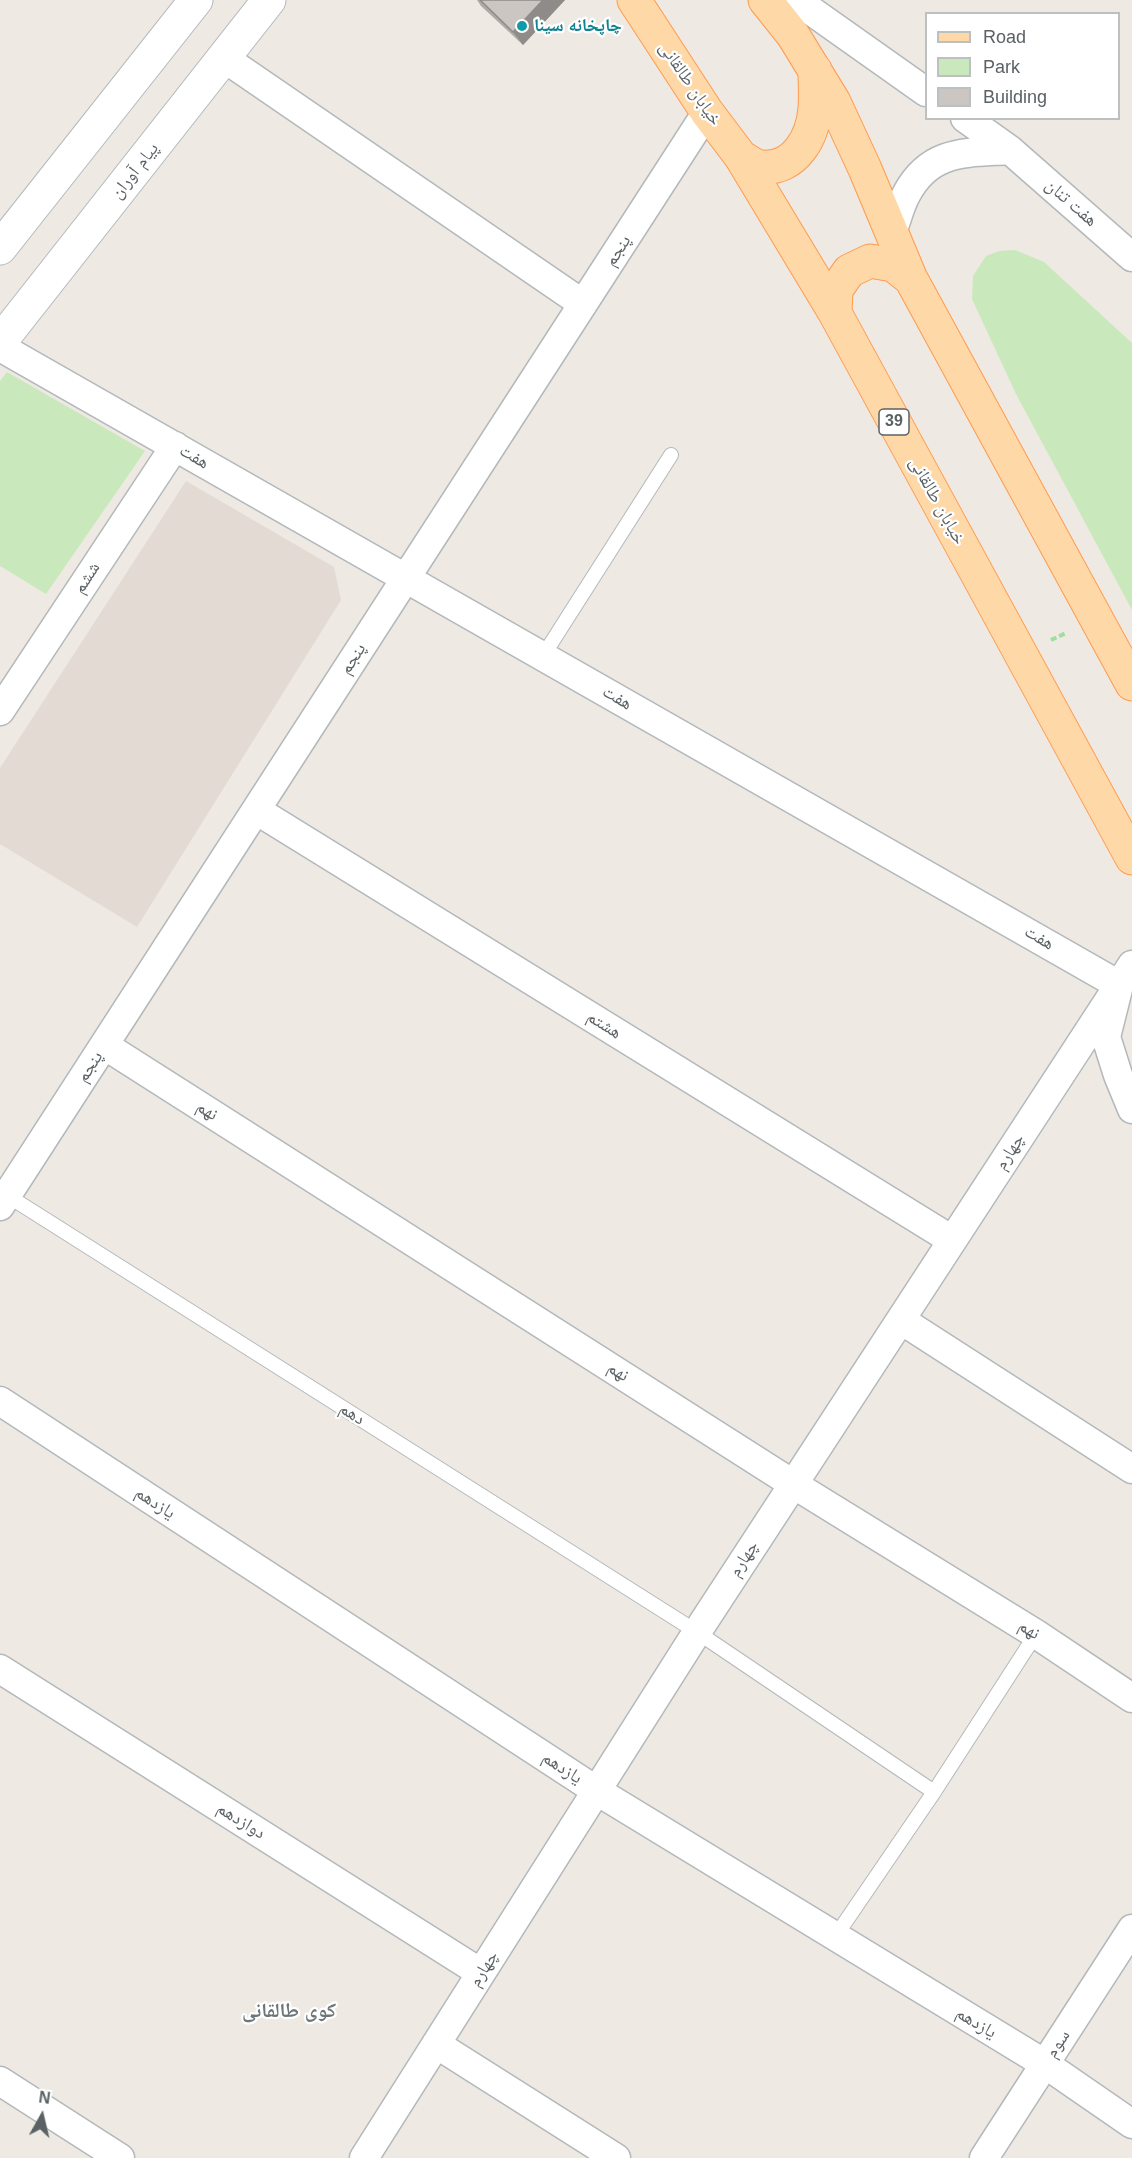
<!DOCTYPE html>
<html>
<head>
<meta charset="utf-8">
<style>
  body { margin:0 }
  #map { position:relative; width:1132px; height:2158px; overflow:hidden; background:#efe9e3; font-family:Helvetica,sans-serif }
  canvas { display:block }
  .legend { position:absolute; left:925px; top:12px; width:195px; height:108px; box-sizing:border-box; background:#fff; border:2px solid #bdc0c1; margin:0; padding:8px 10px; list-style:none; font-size:18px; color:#5b6265 }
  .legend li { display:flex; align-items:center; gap:12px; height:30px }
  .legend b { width:30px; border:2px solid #bdc0c1 }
  .north { position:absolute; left:12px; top:2086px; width:60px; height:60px; -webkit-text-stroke:4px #fff; paint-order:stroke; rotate:8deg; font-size:16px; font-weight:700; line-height:24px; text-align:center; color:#5b6265 }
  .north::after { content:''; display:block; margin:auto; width:21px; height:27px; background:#5b6265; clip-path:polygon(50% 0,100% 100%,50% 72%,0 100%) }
</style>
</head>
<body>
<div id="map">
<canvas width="1132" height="2158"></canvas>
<ul class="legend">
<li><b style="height:8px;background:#ffd8a8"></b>Road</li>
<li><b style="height:16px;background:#c9e9bc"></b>Park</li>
<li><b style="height:16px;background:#ccc6c2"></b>Building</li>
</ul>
<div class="north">N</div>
</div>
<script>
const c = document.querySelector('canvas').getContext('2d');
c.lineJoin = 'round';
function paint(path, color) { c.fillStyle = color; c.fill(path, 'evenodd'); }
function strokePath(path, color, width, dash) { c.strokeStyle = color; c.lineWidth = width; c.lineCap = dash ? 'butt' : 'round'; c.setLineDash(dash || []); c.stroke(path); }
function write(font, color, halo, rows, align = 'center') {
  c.font = font + ' Helvetica,"Noto Naskh Arabic",sans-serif'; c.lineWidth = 4.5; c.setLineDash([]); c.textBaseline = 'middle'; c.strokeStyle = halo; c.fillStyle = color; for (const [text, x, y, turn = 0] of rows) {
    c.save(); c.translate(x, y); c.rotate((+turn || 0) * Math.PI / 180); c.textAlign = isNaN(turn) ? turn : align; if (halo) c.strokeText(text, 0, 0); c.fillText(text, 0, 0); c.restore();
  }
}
const education = new Path2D(`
  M186,481l148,86 7,33 -204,327 -137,-83v-76z`);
const green = new Path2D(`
  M1015,250l29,12 88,81v267l-116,-216 -44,-95 1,-23 13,-20 13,-5z
  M7,372l138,79 -99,143 -46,-28v-185z`);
const path = new Path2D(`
  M1051,640l15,-7`);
const lane = new Path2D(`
  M543,656l128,-201
  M5,1194l692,438 237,160
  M835,1937l99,-145 102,-158`);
const street = new Path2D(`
  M796,0l130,92
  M224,58l359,246
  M965,118l45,32 122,107
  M892,232c5,-12 8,-27 15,-39 24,-44 60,-40 103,-43
  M0,347l1119,638 -13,52 12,38 14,34
  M0,711l175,-265
  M256,810l696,430
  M104,1045l689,439 243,150 96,64
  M0,1206l707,-1094
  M901,1320l231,149
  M0,1401l597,390 448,273 87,60
  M0,1669l481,304
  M436,2044l180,114
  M0,2081l120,77
  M364,2158l333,-526 435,-667
  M984,2158l148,-229`);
const secondary = new Path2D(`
  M0,248l196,-248
  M0,342l269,-342`);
const primary = new Path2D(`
  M634,0l73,112 34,45 94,156 297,545
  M765,0l28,35 41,67 31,67 46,110 221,405
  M741,157c6,3 14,10 21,10 33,3 51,-30 53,-59 1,-12 0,-25 0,-38
  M835,313l1,-23 13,-19 21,-10 23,4 18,14`);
const wall = new Path2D(`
  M477,0h88l-42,45 -42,-39z`);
const shadedWall = new Path2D(`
  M543,0h22l-42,45 -10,-13z`);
const building = new Path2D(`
  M480,0h63l-30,32z`);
const markers = [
  [522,26,6,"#0f9aa8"]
];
const shields = [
  [894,422,30]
];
const shieldNames = [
  ["39",894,422]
];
const cultureNames = [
  ["چاپخانه سینا",534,26]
];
const streetNames = [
  ["خیابان طالقانی",690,84,56],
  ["پیام آوران",135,171,-52],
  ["هفت تنان",1071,203,41],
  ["پنجم",618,251,-57],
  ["هفت",194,457,30],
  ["خیابان طالقانی",937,501,61],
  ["ششم",87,578,-57],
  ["پنجم",353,659,-57],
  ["هفت",617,698,30],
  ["هفت",1039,938,30],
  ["هشتم",604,1025,32],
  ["پنجم",90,1067,-57],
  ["نهم",207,1111,32],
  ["چهارم",1010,1152,-57],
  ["نهم",618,1372,32],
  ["دهم",352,1414,32],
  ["یازدهم",155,1503,33],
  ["چهارم",744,1559,-57],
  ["نهم",1029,1630,32],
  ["یازدهم",562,1768,33],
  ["دوازدهم",241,1821,32],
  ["چهارم",484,1969,-58],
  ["یازدهم",976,2023,31],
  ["سوم",1058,2044,-57]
];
const neighbourhoodNames = [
  ["کوی طالقانی",289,2011]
];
paint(education, '#e2dad3');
paint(green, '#c9e9bc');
strokePath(lane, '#b3b8bb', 16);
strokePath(street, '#b3b8bb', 31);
strokePath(secondary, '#b2b9bc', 35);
strokePath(primary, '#ff9a4c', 35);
strokePath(path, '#a0dd9e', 4, [6, 3]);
strokePath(lane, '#fff', 14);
strokePath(street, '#fff', 28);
strokePath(secondary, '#fff', 33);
strokePath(primary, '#ffd8a8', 33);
paint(wall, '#afaaa7');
paint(shadedWall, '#8f8b88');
paint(building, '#ccc6c2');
strokePath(building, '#8f8b88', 1.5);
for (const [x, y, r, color] of markers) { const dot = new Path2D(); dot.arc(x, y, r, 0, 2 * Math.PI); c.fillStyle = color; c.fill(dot); strokePath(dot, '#fff', 2); }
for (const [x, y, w] of shields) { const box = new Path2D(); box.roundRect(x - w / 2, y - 13, w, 26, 4.5); c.fillStyle = '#fff'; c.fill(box); strokePath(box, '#5b6265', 1.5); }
write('bold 16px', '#5b6265', null, shieldNames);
write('bold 18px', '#0d838f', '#fff', cultureNames, 'left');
write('18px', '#5b6265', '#fff', streetNames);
write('bold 20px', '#6c7577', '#fff', neighbourhoodNames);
</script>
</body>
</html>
